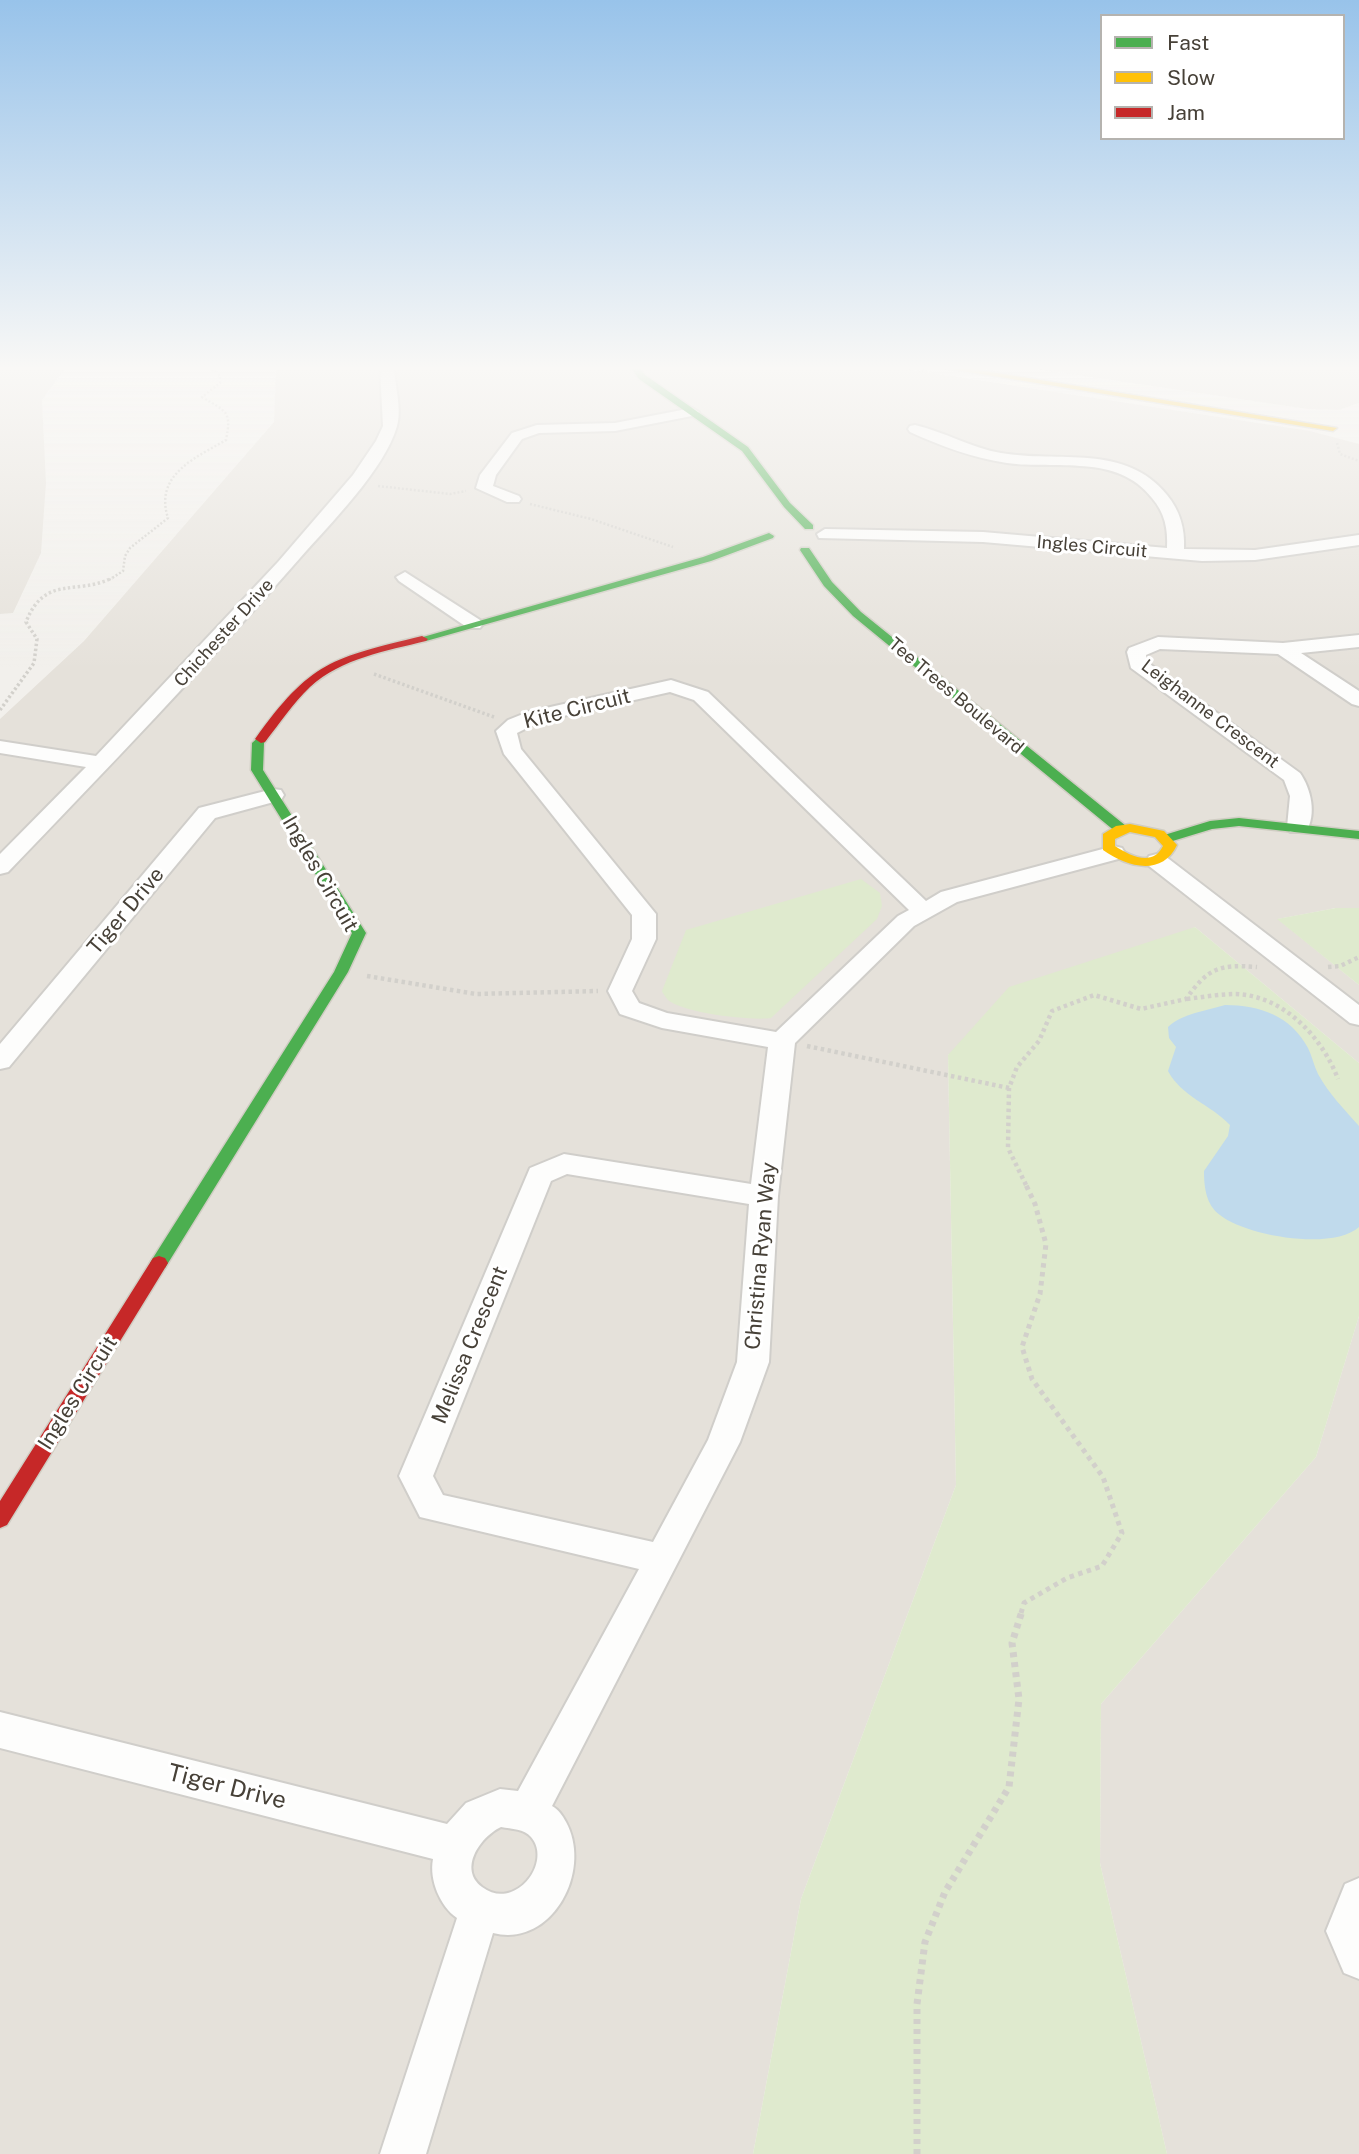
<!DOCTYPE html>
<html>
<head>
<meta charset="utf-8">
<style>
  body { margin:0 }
  #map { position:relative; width:1359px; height:2154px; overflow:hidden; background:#f2f0ec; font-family:"Public Sans",sans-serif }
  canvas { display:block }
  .legend { position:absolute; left:1100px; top:14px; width:245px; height:126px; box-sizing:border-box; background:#fff; border:2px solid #b5b3af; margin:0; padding:9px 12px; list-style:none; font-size:21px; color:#474138 }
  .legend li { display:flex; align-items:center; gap:14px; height:35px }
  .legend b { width:35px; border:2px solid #b5b3af }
</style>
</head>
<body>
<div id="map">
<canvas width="1359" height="2154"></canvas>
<ul class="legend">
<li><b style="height:9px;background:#4caf50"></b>Fast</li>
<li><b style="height:9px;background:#ffc107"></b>Slow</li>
<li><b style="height:9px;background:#c62828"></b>Jam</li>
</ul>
</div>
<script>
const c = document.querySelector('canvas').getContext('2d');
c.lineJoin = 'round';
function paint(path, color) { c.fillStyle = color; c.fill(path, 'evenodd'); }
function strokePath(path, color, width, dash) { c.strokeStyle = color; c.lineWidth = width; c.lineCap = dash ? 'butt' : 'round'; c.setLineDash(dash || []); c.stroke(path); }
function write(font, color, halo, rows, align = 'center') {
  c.font = font + ' "Public Sans",sans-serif'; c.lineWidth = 6; c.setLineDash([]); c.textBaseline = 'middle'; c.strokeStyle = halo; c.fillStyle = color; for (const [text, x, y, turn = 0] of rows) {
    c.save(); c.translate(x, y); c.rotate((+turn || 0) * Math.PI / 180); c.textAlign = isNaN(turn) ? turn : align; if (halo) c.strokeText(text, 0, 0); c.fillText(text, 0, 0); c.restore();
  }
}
const residential = new Path2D(`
  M0,368h65l-23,32 4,83 -5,70 -28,60 -13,1z
  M276,368h623l411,63 49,13v464h-23l-58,11 81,66v78l-164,-136 -247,128 8,430 -155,414 -48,255h-753v-1435l84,-78 190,-219z
  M1031,368h328v35l-20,7 -32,-1z
  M1359,1316v838h-192l-67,-291 1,-159 215,-247z`);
const green = new Path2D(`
  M861,879l19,14 2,13 -5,13 -106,99c-20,3 -88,-5 -103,-18 -1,-1 -6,-8 -6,-9l24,-61z
  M1336,908h23v77l-82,-66z
  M1195,927l164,136v253l-43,141 -215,247 -1,159 67,291h-414l48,-255 155,-414 -8,-430 61,-68z`);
const water = new Path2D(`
  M1225,1005c35,0 66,11 83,43 4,8 6,18 10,26 11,20 26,35 41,52v101c-26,24 -113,9 -139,-12 -14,-10 -16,-28 -16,-44l24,-35 2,-11c-20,-21 -48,-28 -62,-54l8,-24 -7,-9 -1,-11c15,-14 38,-16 57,-22z`);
const pathFar4 = new Path2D(`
  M910,368l20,4
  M1337,443l3,11 19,7
  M378,486l72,8 16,-3
  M530,504l61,15 82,28
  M109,580l14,-9 2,-15 5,-8 38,-30c-14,-43 27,-60 58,-78 6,-30 0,-28 -24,-43l18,-14v-7l-9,-8`);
const pathFar3 = new Path2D(`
  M374,674l120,43
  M0,710l34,-47 3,-24 -11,-17c19,-48 50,-26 86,-44`);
const pathFar2 = new Path2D(`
  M1328,967l12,-1 19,-9
  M367,976l109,18 122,-3
  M1187,999c16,-2 33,-5 49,-5 48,2 86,43 102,85
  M807,1046l202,42
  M1026,1185l-18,-37 1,-60 8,-21 22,-26 13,-30 42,-16 47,14 45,-10c22,-31 33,-35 71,-32`);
const pathFar1 = new Path2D(`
  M1021,1613l3,-10 43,-25 35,-12 20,-33 -19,-56 -71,-98 -10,-32 18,-53 6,-50 -11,-40 -10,-21`);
const path = new Path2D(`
  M917,2154v-150l8,-62 20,-50 64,-105 10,-88 -7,-56 10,-32`);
const street = new Path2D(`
  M380,368h14c1,18 8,41 3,58 -12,43 -68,99 -97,132 -95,109 -193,211 -292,314l-8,2v-20l86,-87 -86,-14v-12l96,15 182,-194 75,-87 23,-34 7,-15z
  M692,408l7,4 -2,3 -82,16 -76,2 -17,6 -26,36 -3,11 26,10 2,3 -2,3h-12l-31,-14 4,-13 32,-42 25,-8 78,-2z
  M915,425c30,7 56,23 86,28 57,10 125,-10 166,42 13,16 18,33 17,54l71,1 104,-15v10l-104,15 -53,1 -219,-19 -164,-4 -2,-4 8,-5 158,3 184,16c1,-19 -2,-35 -15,-50 -35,-45 -96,-28 -145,-35 -34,-5 -66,-17 -97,-31l-2,-3 2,-3z
  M405,572l75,48 3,4 -3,4h-12l-69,-47 -3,-4z
  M1359,635v12l-58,6 58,38v15l-7,-2 -74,-50 -118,-5 -14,6 1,7 153,111c11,16 17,41 6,59h-16l-3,-5 3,-31 -6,-16 -153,-112 -4,-16 2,-4 29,-11 125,6z
  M671,680l37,12 218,209 15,-9 173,-46 8,2 3,5 -3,5 -165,44 -43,24 -119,117 -17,153 -9,166 -29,80 -188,364c7,4 10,9 14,16 27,50 -15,126 -73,111l-67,221h-46l77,-236c-17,-12 -28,-38 -24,-59l-433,-111v-36l447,112 19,-21 34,-14 18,2 121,-222 -219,-52 -21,-41 131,-308 34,-14 187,30 17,-137 -106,-19 -42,-14 -12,-23 24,-52v-24l-128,-161 -8,-23 12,-11 20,-8zM670,692l24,8 215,210 -11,6 -122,116 -109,-19 -28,-10 -7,-12 24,-52v-25l-135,-165 -4,-16 24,-12zM567,1174l182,30 -12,158 -29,78 -55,102 -210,-47 -10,-19 118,-295zM501,1827c11,2 23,2 30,10 22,25 -16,75 -49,50 -24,-18 -2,-50 19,-60z
  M273,789l8,1 3,5 -3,5 -66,18 -206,249 -9,2v-25l199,-236z
  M1157,854l8,2 194,149v20l-9,-2 -201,-157 -3,-5 3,-5z
  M1359,1878v101l-15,-6 -18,-42 19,-47z`);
const fast = new Path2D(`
  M631,368h9l5,7 103,72 42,56 23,22v4h-8l-21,-22 -42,-56 -103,-72z
  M769,533l5,3 -1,2 -62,23 -285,80 -10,-2 287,-82z
  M801,548h8l23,34 29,30 265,214v6h-10l-263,-216 -29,-30 -24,-36z
  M261,735l6,4 -3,4 -1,27 103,163 -18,39 -183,296h-12l-3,-5 3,-5 181,-286 18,-39 -101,-163 1,-27z
  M1239,818l120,13v8l-120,-13 -27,3 -46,14 -7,-4 2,-3 49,-15z`);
const slow = new Path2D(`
  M944,368h22l371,60 -4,3z
  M1130,824l34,7 13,14c-15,32 -50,22 -74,5v-16l13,-8zM1130,832l25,5 8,9c-10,21 -33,10 -48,0v-7z`);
const jam = new Path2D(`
  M422,636l6,3 -2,2c-40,10 -84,17 -116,46 -17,16 -30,36 -45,55l-4,1 -6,-4c56,-78 77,-81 167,-103z
  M159,1256l6,2 3,5 -3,5 -158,257 -7,3v-27l153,-243z`);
const farStreetnames = [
  ["Ingles Circuit",1092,547,5],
  ["Chichester Drive",224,633,-48],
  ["Tee Trees Boulevard",956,696,40],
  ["Leighanne Crescent",1210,714,37]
];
const streetNames = [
  ["Kite Circuit",577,709,-14],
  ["Ingles Circuit",320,874,60],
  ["Tiger Drive",126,911,-50],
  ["Christina Ryan Way",761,1256,-85],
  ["Melissa Crescent",470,1345,-68],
  ["Ingles Circuit",78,1393,-58]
];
const nearStreetnames = [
  ["Tiger Drive",227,1787,14]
];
paint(residential, '#e5e1da');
paint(green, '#dfeace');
paint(water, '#c0daec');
strokePath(street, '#d0ceca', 4);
strokePath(fast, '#d0cdc3', 3);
strokePath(slow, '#d0cdc3', 3);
strokePath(jam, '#d0cdc3', 3);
strokePath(pathFar4, '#d2d0cb', 2.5, [2, 2]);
strokePath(pathFar3, '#d2d0cb', 3.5, [2.5, 2.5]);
strokePath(pathFar2, '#d2d0cb', 4.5, [3.5, 3.5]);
strokePath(pathFar1, '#d2d0cb', 5, [4.5, 4.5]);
strokePath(path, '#d2d0cb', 7, [5, 5]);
paint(street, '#fdfdfc');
paint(fast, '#4caf50');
paint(slow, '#ffc107');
paint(jam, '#c62828');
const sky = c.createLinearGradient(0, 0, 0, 670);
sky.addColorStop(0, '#98c3ea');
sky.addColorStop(0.55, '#f9f8f6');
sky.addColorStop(1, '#f9f8f600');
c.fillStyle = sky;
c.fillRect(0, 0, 1359, 670);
write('18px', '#474138', '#fff', farStreetnames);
write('21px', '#474138', '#fff', streetNames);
write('24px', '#474138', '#fff', nearStreetnames);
</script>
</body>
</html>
